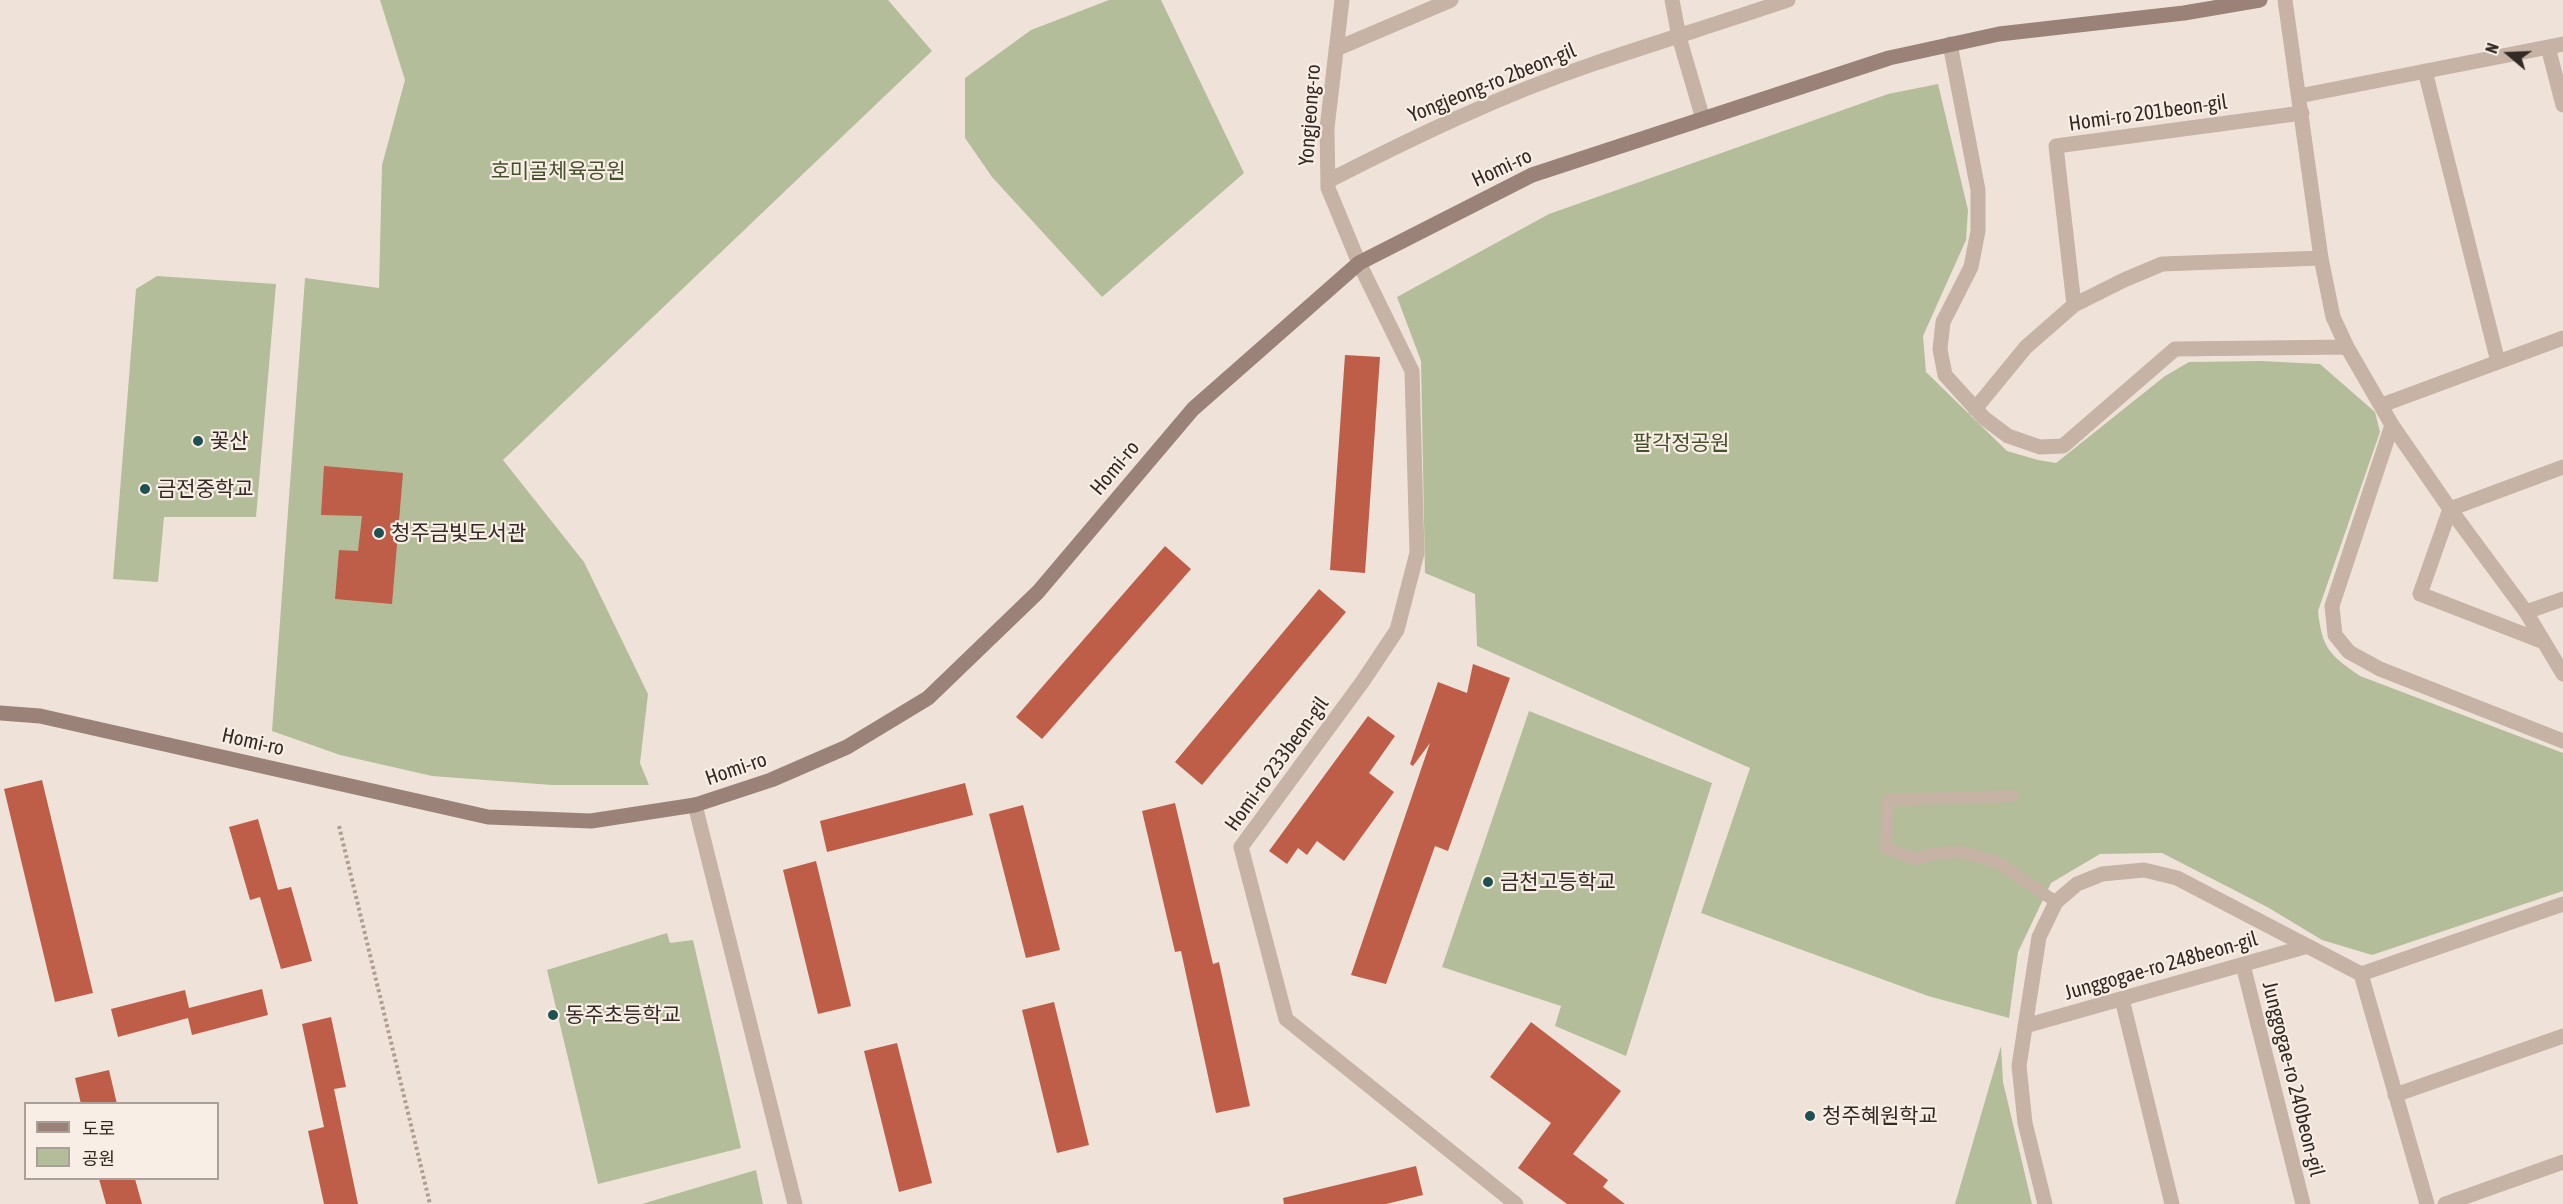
<!DOCTYPE html>
<html>
<head>
<meta charset="utf-8">
<style>
  body { margin:0 }
  #map { position:relative; width:2563px; height:1204px; overflow:hidden; background:#efe3d9; font-family:"Asap Condensed","Noto Sans KR",sans-serif }
  canvas { display:block }
  .legend { position:absolute; left:24px; top:1102px; width:195px; height:78px; box-sizing:border-box; background:#f8eee5; border:2px solid #a9a099; margin:0; padding:8px 10px; list-style:none; font-size:18px; color:#332a26 }
  .legend li { display:flex; align-items:center; gap:12px; height:30px }
  .legend b { width:30px; border:2px solid #a9a099 }
  .north { position:absolute; left:2479px; top:24px; width:60px; height:60px; -webkit-text-stroke:4px #f8eee5; paint-order:stroke; rotate:289deg; font-size:16px; font-weight:700; line-height:24px; text-align:center; color:#332a26 }
  .north::after { content:''; display:block; margin:auto; width:21px; height:27px; background:#332a26; clip-path:polygon(50% 0,100% 100%,50% 72%,0 100%) }
</style>
</head>
<body>
<div id="map">
<canvas width="2563" height="1204"></canvas>
<ul class="legend">
<li><b style="height:8px;background:#9a8278"></b>도로</li>
<li><b style="height:16px;background:#b4bd9a"></b>공원</li>
</ul>
<div class="north">N</div>
</div>
<script>
const c = document.querySelector('canvas').getContext('2d');
c.lineJoin = 'round';
function paint(path, color) { c.fillStyle = color; c.fill(path, 'evenodd'); }
function strokePath(path, color, width, dash) { c.strokeStyle = color; c.lineWidth = width; c.lineCap = dash ? 'butt' : 'round'; c.setLineDash(dash || []); c.stroke(path); }
function write(font, color, halo, rows, align = 'center') {
  c.font = font + ' "Asap Condensed","Noto Sans KR",sans-serif'; c.lineWidth = 4.5; c.setLineDash([]); c.textBaseline = 'middle'; c.strokeStyle = halo; c.fillStyle = color; for (const [text, x, y, turn = 0] of rows) {
    c.save(); c.translate(x, y); c.rotate((+turn || 0) * Math.PI / 180); c.textAlign = isNaN(turn) ? turn : align; if (halo) c.strokeText(text, 0, 0); c.fillText(text, 0, 0); c.restore();
  }
}
const green = new Path2D(`
  M380,0h508l44,51 -429,409 81,102 64,132 -8,69 9,22h-97l-120,-9 -92,-21 -68,-24 33,-453 74,10 3,-123 23,-85z
  M1109,0h52l83,173 -142,124 -110,-120 -27,-39v-60l66,-48z
  M1938,84l30,126 -2,30 -43,96 3,36 81,79 31,9 18,3 109,-87 24,-14 73,-1 58,3 55,48 5,20 -62,179c4,38 12,44 42,65l203,77v138l-191,64 -50,-15 -53,-32 -107,-55 -62,1 -49,29 -33,69 -9,66 -81,-22 -227,-83 49,-145 -273,-122 -2,-52 -50,-21 -4,-212 -24,-64 152,-83 339,-120z
  M157,276l119,8 -20,233h-92l-6,65 -45,-3 23,-290z
  M1529,711l183,72 -86,273 -71,-30 6,-20 -119,-39z
  M667,933l3,10 23,-3 48,208 -143,36 -51,-214z
  M2001,1046l2,36 29,122h-77z
  M756,1170l7,34h-121z`);
const building = new Path2D(`
  M1345,355l35,2 -15,216 -35,-3z
  M324,466l79,7 -11,131 -57,-5 4,-49 19,1 4,-35 -41,-1z
  M1165,546l26,23 -149,170 -26,-22z
  M1319,589l27,23 -144,173 -27,-23z
  M1473,664l37,14 -62,173 -13,-5 -49,138 -35,-9 79,-232 -17,23 -3,-2 28,-82 29,11z
  M1368,716l27,20 -26,37 25,19 -50,69 -27,-20 -10,14 -9,-7 -11,16 -18,-13z
  M42,780l51,213 -38,9 -51,-213z
  M965,783l8,32 -146,37 -7,-31z
  M1175,803l38,161 6,-2 31,144 -34,7 -35,-162 -6,1 -33,-141z
  M1023,805l37,145 -34,8 -37,-144z
  M258,819l20,71 13,-3 21,74 -31,8 -21,-72 -10,3 -21,-73z
  M816,861l35,145 -33,8 -35,-144z
  M262,989l6,26 -76,20 -4,-17 -70,19 -7,-28 74,-19 4,18z
  M1054,1002l35,143 -32,8 -35,-143z
  M331,1017l15,70 -12,2 24,115h-34l-16,-73 16,-4 -22,-103z
  M1531,1022l90,69 -48,63 35,26 -5,7 22,17h-58l-49,-36 33,-45 -61,-46z
  M897,1043l35,140 -33,9 -35,-141z
  M109,1070l8,34h-36l-6,-26z
  M1416,1166l7,29 -37,9h-102l-1,-6z
  M99,1179h36l7,25h-36z`);
const path = new Path2D(`
  M339,826l91,378`);
const lane = new Path2D(`
  M2013,796l-125,4 -2,48 31,11 19,-6 26,-1 37,11 57,39`);
const street = new Path2D(`
  M1342,0l-15,128 1,60 31,75 53,108 5,182 -20,77 -34,51 -122,166 45,172 230,185
  M1672,0l7,37 24,82
  M2285,0l36,258 12,59 14,30 45,78 58,84 76,103 37,62
  M1950,44l28,146v41l-7,36 -28,55 -3,27 5,26 39,43 24,18 32,11 23,-1 112,-97 172,-2
  M2548,47l15,58
  M1336,49l115,-49
  M2425,71l73,291
  M2299,96l264,-52
  M1328,181c86,-44 173,-86 265,-117 65,-22 130,-42 195,-64
  M2074,305l-18,-159 246,-33
  M2382,405l181,-67
  M1975,409l51,-62 48,-42 50,-25 38,-16 159,-6
  M2392,425l-60,181 3,29 14,17 31,17 183,72
  M2526,612l37,-13
  M2544,642l-124,-48 30,-85 113,-42
  M695,805l100,399
  M2243,965l60,239
  M2361,974l66,230
  M2122,999l50,205
  M2025,1026l283,-80
  M2395,1095l168,-59
  M2045,1204l-20,-81 -6,-57 20,-129 17,-35 21,-18 25,-10 42,-4 33,8 184,96 202,-70
  M2445,1204l118,-42`);
const secondary = new Path2D(`
  M0,713l40,3 448,101 103,4 104,-16 76,-25 76,-33 81,-49 110,-106 155,-183 166,-146 173,-88 357,-117 110,-24 185,-21 76,-13`);
const markers = [
  [198,441,6,"#1f5152"],
  [145,489,6,"#1f5152"],
  [379,533,6,"#1f5152"],
  [1488,882,6,"#1f5152"],
  [553,1015,6,"#1f5152"],
  [1810,1116,6,"#1f5152"]
];
const streetNames = [
  ["Yongjeong-ro 2beon-gil",1492,83,-22],
  ["Homi-ro 201beon-gil",2148,113,-8],
  ["Yongjeong-ro",1310,115,-86],
  ["Homi-ro",1502,168,-25],
  ["Homi-ro",1115,468,-50],
  ["Homi-ro",253,742,13],
  ["Homi-ro 233beon-gil",1277,764,-54],
  ["Homi-ro",736,769,-19],
  ["Junggogae-ro 248beon-gil",2161,966,-16],
  ["Junggogae-ro 240beon-gil",2293,1079,76]
];
const parkNames = [
  ["호미골체육공원",558,171],
  ["팔각정공원",1681,443]
];
const poiNames = [
  ["꽃산",210,441],
  ["금전중학교",157,489],
  ["청주금빛도서관",391,533],
  ["금천고등학교",1500,882],
  ["동주초등학교",565,1015],
  ["청주혜원학교",1822,1116]
];
paint(green, '#b4bd9a');
paint(building, '#be5d48');
strokePath(path, '#b29d91', 4, [3, 3]);
strokePath(lane, '#c6b3a6', 12);
strokePath(street, '#c6b3a6', 15);
strokePath(secondary, '#9a8278', 15);
for (const [x, y, r, color] of markers) { const dot = new Path2D(); dot.arc(x, y, r, 0, 2 * Math.PI); c.fillStyle = color; c.fill(dot); strokePath(dot, '#f8eee5', 2); }
write('21px', '#332a26', '#f8eee5', streetNames);
write('21px', '#45502c', '#f8eee5', parkNames);
write('21px', '#332a26', '#f8eee5', poiNames, 'left');
</script>
</body>
</html>
